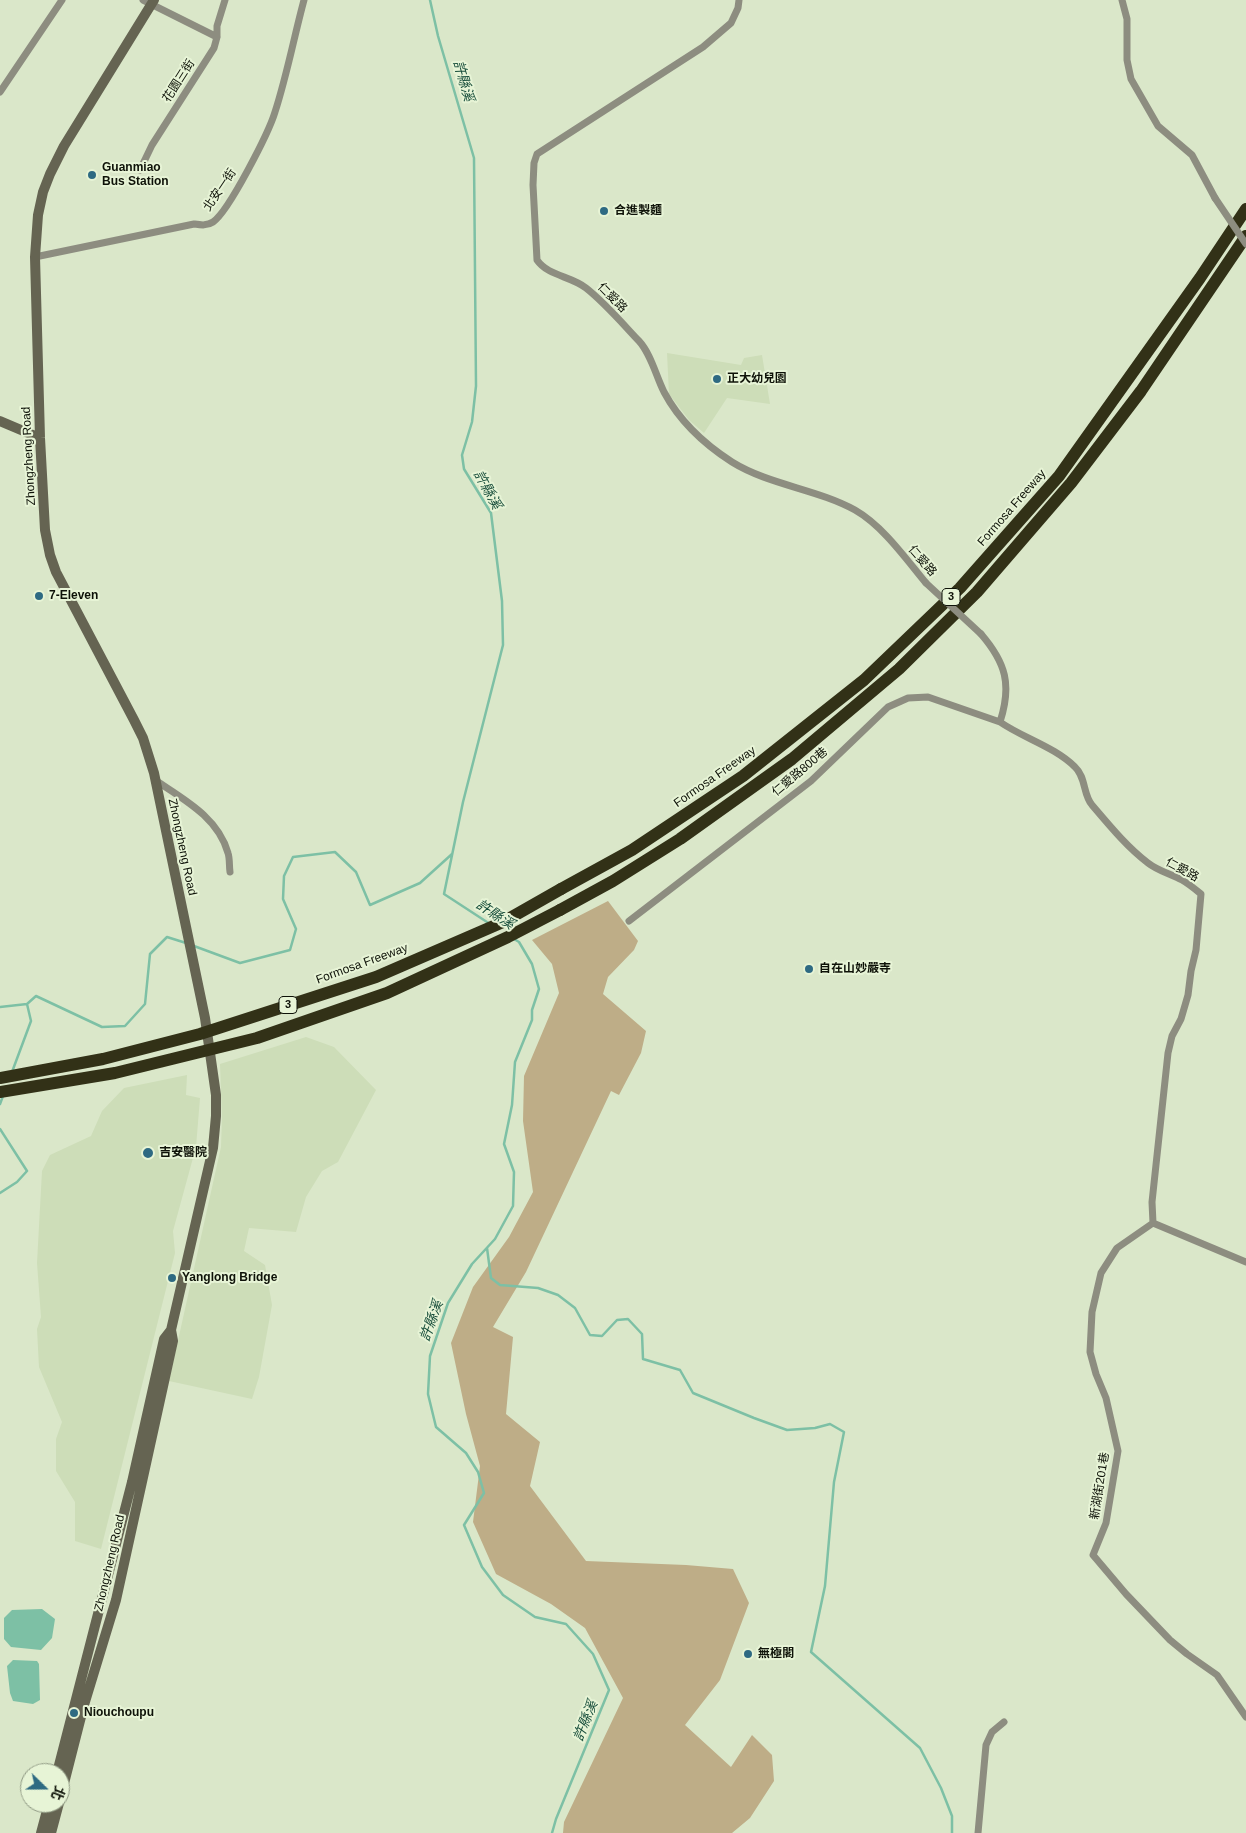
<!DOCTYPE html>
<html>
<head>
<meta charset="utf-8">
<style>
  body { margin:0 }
  #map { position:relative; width:1246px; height:1833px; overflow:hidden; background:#dae7c9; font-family:Helvetica,"Noto Sans TC",sans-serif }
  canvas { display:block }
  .north { position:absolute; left:20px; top:1763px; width:50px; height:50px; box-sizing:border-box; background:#e7f4d6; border:1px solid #909a84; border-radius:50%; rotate:112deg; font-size:14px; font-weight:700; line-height:20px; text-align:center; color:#0e1208 }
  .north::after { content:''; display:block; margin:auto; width:18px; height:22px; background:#2e6a82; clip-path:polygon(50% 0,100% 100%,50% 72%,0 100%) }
</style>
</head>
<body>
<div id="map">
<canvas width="1246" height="1833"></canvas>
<div class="north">北</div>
</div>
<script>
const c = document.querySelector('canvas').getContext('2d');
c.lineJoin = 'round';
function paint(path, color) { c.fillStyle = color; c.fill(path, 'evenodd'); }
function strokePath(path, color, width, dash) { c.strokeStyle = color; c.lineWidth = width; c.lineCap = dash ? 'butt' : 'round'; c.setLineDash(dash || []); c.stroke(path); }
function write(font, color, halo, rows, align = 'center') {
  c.font = font + ' Helvetica,"Noto Sans TC",sans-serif'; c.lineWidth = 4; c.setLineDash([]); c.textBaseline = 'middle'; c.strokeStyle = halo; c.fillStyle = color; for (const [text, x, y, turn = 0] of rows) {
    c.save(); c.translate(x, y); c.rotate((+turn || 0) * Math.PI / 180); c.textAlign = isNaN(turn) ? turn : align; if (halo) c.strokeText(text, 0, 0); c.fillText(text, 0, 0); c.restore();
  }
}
const built = new Path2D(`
  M667,353l74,12 3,-7 18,-3 8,49 -43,-6 -23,35 -15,-13 -20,-26z
  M306,1037l28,10 42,43 -38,72 -16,9 -16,26 -10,35 -47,-4 -5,23 21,14 7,40 -13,72 -7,22 -83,-18 52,-234 1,-30 -2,-53z
  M187,1075l-1,20 14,3 -4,49 -23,84 2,22 -74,296 -26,-8v-39l-19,-31v-32l6,-17 -23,-55 -2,-38 4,-12 -4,-54 5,-92 8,-16 41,-19 11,-25 22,-23z`);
const green = new Path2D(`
  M608,901l30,40 -4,9 -26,27 -5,17 43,37 -5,22 -22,42 -8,-4 -85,181 -33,55 20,10 -7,77 34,28 -10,44 56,75 100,4 47,4 16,34 -29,77 -35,45 46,42 21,-32 20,20 2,26 -24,37 -18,15h-169l1,-11 59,-124 -38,-70 -34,-24 -55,-30 -23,-52 7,-56 -14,-52 -15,-71 22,-56 36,-50 24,-45 -10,-71 1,-45 35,-83 -7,-29 -20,-24z`);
const water = new Path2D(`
  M42,1609l13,10 -3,19 -11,12 -30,-3 -7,-8v-21l8,-8z
  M13,1660l24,1 2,3 1,36 -7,4 -20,-3 -3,-8 -3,-27z`);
const stream = new Path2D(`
  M430,0l8,36 36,122 2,228 -4,36 -10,33 2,14 27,44 11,88 1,44 -40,157 -19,92 46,30
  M514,939l5,3 13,22 7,25 -7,21v10l-17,42 -3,43 -8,39 10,28 -1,34 -18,33 -23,25 -24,39 -18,53 -2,38 8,33 30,26 12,19 6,21 -20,32 18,42 21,28 32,22 31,7 27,30 16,36 -53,129 -4,14
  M194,946l46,17 50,-13 6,-21 -13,-30 1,-23 9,-19 42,-5 21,20 14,33 50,-22 32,-29
  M0,1007l27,-3
  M12,1072l19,-51 -4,-17 9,-8 66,31 23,-1 20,-22 5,-50 17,-17 19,6
  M0,1104l3,-8
  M0,1129l27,42 -10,11 -17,11
  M487,1248l4,30 9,7 38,3 20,7 17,13 15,27 12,1 15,-16 11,-1 14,15 1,25 37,11 13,23 61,25 33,12 28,-2 15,-4 14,8 -10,50 -9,104 -14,66 109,96 21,40 11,28v17`);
const street = new Path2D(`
  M143,0l74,37
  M739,0l-1,8 -7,15 -28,24 -166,107 -3,9 -1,22 4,75c11,16 34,16 49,28 19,15 36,35 53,53 12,13 17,35 25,51 16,30 40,52 68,70 37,23 85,27 123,48 28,16 51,49 71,73
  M1122,0l5,19v41l4,19 27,47 34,29 23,43
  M0,92l62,-92
  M140,170l12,-25 62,-97 3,-11v-11l8,-26
  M35,257l159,-33c7,1 13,2 19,-2 16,-11 56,-90 62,-110 12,-37 19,-75 29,-112
  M981,634c25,29 31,51 19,88 23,16 55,25 75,45 11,10 8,28 17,38 17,20 35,42 56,58 10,8 23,11 34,17 7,4 13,9 19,14l-5,56 -5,21 -3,24 -7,24 -9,17 -4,17 -16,149 1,21 93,39
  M155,780c28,19 63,37 73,73 2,6 1,13 2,19
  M629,921l182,-140 77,-74 20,-9 20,-1 72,25
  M1153,1223l-36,25 -16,25 -9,39 -2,40 6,22 10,24 12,53 -12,72 -13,32 33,39 44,46 17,14 30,21 29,42
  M978,1833l8,-88 6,-13 12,-10`);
const secondary = new Path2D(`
  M0,421l40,17
  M57,1773l75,-291 32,-143 7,-9
  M60,1799l24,-94 32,-105 57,-259 -2,-11 42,-182 3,-32v-21l-11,-77 -51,-245 -11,-35 -9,-18 -78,-148 -6,-17 -5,-25 -5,-92 -5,-181 3,-42 5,-23 7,-18 14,-28 90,-146
  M41,1833l8,-30
  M51,1833l8,-30`);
const highway = new Path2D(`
  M561,889l71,-39 111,-74 121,-96 96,-92 99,-112 141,-198 46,-69
  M560,910l53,-29 67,-42 112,-80 107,-90 78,-77 94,-109 70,-92 105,-155`);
const streetBridge = new Path2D(`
  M1215,198l31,46
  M926,583l55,51`);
const highwayBridge = new Path2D(`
  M0,1078l103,-19 97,-25 176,-57 127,-55 58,-33
  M0,1092l115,-19 142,-35 130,-45 121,-56 52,-27`);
const markers = [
  [92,175,5,"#2e6a82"],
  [604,211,5,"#2e6a82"],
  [717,379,5,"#2e6a82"],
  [39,596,5,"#2e6a82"],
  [809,969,5,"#2e6a82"],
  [148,1153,6,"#2e6a82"],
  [172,1278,5,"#2e6a82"],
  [748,1654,5,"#2e6a82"],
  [74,1713,5,"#2e6a82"]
];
const shields = [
  [951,597,18],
  [288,1005,18]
];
const shieldNames = [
  ["3",951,597],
  ["3",288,1005]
];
const streetNames = [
  ["花園三街",179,81,-57],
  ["北安一街",220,190,-56],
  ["仁愛路",612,298,45],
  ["Zhongzheng Road",29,456,-93],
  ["Formosa Freeway",1012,508,-49],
  ["仁愛路",922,561,49],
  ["仁愛路800巷",800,772,-40],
  ["Formosa Freeway",715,777,-35],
  ["Zhongzheng Road",182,847,78],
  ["仁愛路",1182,870,29],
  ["Formosa Freeway",362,964,-20],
  ["新湖街201巷",1100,1486,-81],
  ["Zhongzheng Road",110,1563,-77]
];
const poiNames = [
  ["Guanmiao",102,168],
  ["Bus Station",102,182],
  ["合進製麵",614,211],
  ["正大幼兒園",727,379],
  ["7-Eleven",49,596],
  ["自在山妙嚴寺",819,969],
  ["吉安醫院",159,1153],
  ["Yanglong Bridge",182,1278],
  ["無極閣",758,1654],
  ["Niouchoupu",84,1713]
];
const waterNames = [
  ["許縣溪",463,81,74],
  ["許縣溪",487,490,61],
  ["許縣溪",495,915,33],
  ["許縣溪",432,1321,-70],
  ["許縣溪",586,1721,-68]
];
paint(built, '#cdddb8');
paint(green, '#bead87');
paint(water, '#7dc0a5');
strokePath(stream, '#7dc0a5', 2.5);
strokePath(street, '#8d8d80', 7);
strokePath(secondary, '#656452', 10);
strokePath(highway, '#323117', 12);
strokePath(streetBridge, '#8d8d80', 7);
strokePath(highwayBridge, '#323117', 12);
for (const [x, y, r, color] of markers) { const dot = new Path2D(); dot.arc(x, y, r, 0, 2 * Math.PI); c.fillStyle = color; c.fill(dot); strokePath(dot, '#e7f4d6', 2); }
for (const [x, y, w] of shields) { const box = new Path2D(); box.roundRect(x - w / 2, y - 8.5, w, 17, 4); c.fillStyle = '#e7f4d6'; c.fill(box); strokePath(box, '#0e1208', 1); }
write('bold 11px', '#0e1208', null, shieldNames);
write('12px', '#0e1208', '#e7f4d6', streetNames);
write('bold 12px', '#0e1208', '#e7f4d6', poiNames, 'left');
write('italic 14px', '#184e3b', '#e7f4d6', waterNames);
</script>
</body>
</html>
